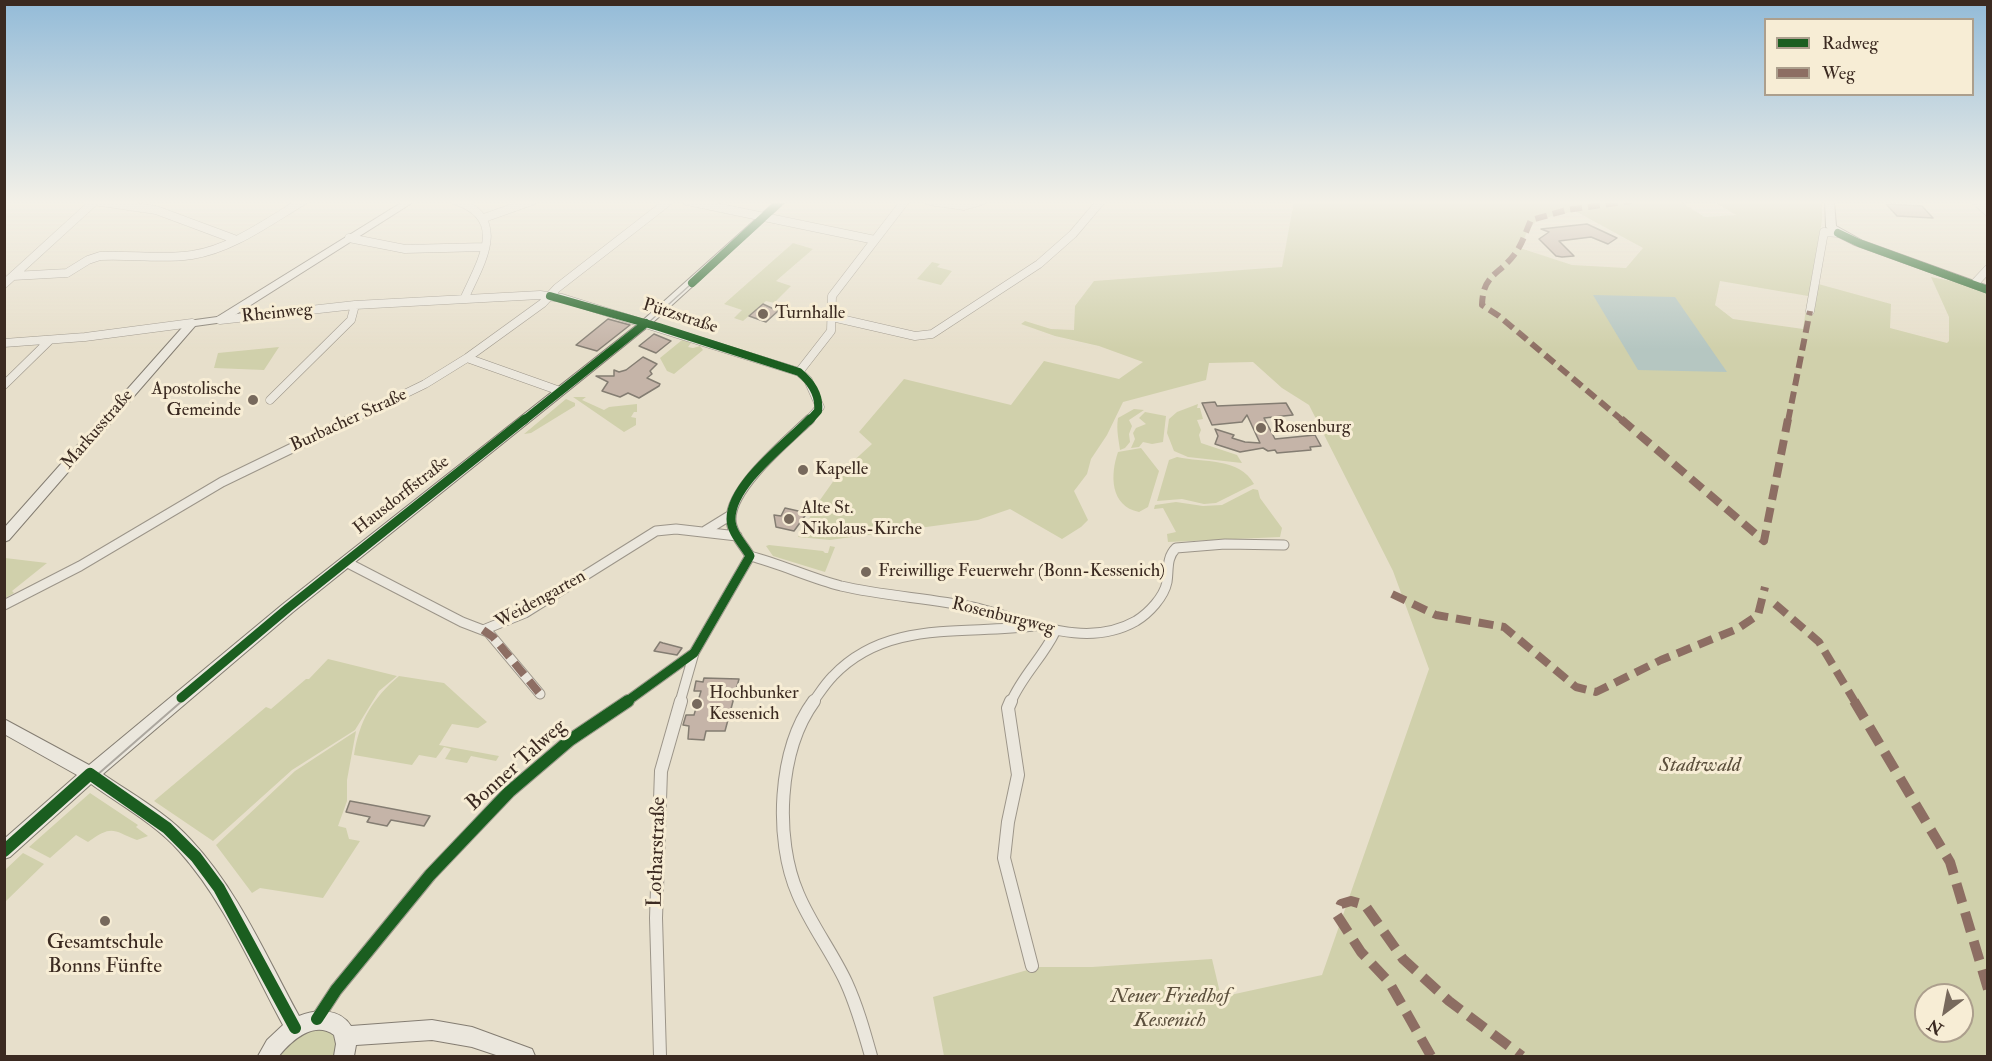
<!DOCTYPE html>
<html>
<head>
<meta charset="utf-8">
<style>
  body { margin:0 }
  #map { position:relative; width:1992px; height:1061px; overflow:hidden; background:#e7dfcb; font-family:"IM FELL Double Pica",serif }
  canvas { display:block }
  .frame { position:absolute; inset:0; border:6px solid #3b2a21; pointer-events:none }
  .legend { position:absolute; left:1764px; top:18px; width:210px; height:78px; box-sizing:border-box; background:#f7edd5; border:2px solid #ac9f8d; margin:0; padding:8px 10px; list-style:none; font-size:18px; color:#3b2a21 }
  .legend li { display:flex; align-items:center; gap:12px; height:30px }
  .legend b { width:30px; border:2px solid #ac9f8d }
  .north { position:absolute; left:1914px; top:983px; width:60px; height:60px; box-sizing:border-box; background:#f7edd5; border:2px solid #ac9f8d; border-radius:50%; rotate:212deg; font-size:16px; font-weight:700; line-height:24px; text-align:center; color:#3b2a21 }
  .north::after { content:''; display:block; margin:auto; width:21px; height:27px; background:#77695c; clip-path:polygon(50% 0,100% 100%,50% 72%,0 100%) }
</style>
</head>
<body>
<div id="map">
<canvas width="1992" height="1061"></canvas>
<div class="frame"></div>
<ul class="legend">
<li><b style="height:8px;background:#1b5e20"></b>Radweg</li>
<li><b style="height:8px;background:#8d6e63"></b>Weg</li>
</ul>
<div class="north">N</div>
</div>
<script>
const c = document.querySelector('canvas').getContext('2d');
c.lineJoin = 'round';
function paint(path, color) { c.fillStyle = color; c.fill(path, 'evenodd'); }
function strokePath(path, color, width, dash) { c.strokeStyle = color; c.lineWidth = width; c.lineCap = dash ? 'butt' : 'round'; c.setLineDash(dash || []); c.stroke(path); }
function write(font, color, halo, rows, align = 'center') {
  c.font = font + ' "IM FELL Double Pica",serif'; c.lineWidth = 6; c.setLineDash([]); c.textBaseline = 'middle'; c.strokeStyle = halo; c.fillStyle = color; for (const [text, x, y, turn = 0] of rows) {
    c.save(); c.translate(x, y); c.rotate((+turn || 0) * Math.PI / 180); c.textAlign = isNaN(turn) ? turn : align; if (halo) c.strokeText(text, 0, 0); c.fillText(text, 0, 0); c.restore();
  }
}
const green = new Path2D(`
  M1294,201h385l26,16 31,-2 -23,-14h109v20l-11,61 80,22 -1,24 57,15 2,-2v-24l-18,-40 56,11v768h-1043l-11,-59 105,-30h54l120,-8 9,38 101,-22 107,-306 -36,-98 -84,-166 -27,-17 -29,-26 -44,1 -3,17 -83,22 -16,33 -16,24 -4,15 -13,17 14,29 -7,7 -19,12 -52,-30 -32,11 -148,20 -32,-3 22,-37 17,-24 35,-32 -13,-12 45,-53 107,26 33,-44 75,18 24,-17 -44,-16 -44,-10 -34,-12 4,-3 26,8 23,1 1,-24 19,-25 188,-14zM1575,211l68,37 -17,20 -54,-3 -52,-17 7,-16 10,-12zM1720,281l88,15 -5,33 -70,-10 -18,-14zM1926,995h36v36h-36z
  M793,243l20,6 -37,32 15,5 -17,17 -8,-2 -23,20 -9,-3 8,-8 -18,-6z
  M932,262l8,2 -3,3 15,4 -11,14 -24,-6z
  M682,340l9,3 -3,4 5,1 7,-2 3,4 -29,24 -7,-3 -7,-13z
  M279,347l-15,23 -50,-2 4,-15z
  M573,397h13l-4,3 22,10 5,-3 28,-3v8h-3l-3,5 5,1v7l-12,7z
  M566,399l9,4v3l-44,27 -7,1z
  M1198,404l-1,4h3l3,11 -6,1 4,10 -2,5 2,8 36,12 5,8 -54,-6 -14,-6 -7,-18 2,-14 8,-7z
  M1134,409l10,1 -15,10 3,6 -3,8 1,8 -5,6 -5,2c-1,-9 -4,-20 -2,-32z
  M1145,412l21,4 -3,26 -11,2 -9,-2 -4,5 -8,1 4,-9 -2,-6 3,-5 10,-4 -7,-6z
  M1141,448l18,23 -11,36 -9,5c-29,-6 -29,-37 -21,-60z
  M1177,457c27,6 62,0 77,27l-38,19 -12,1 -22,-5 -25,2 12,-41z
  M1253,489l5,1 2,8 22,30 -2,9 -112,5 -1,-8 9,-2 -13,-24 -9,1 1,-4 21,-3 27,4 19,-1z
  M769,545l54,6 2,2h3l2,-7 5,1 -10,25 -52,-16 -7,-10z
  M5,558l42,5 -35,28 2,2 -9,5z
  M328,659l69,17 -18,15 -24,39 -63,40 -79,71 -59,-40 112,-94 5,2 35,-30h3z
  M399,676l45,7 43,39 -9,6 -26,-4 -13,21 60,11 -3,5 -25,-5 -4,7 -22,-4 6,-10 -7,-2 -8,11 -17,-3 -7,10 -58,-10c5,-34 19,-57 45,-79z
  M356,731l-9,49v21l-9,25 8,2 3,11 11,2 -37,57 -63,-10 -8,5 -36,-48 79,-74z
  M90,793l48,32 -2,2 12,9 -11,4c-24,-9 -24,-16 -49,2l-12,-7 -26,23 -21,-11z
  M23,853l21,11 -39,38v-32z
  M324,1029c12,5 15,15 12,27h-59c13,-19 24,-24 47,-27z`);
const water = new Path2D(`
  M1593,295l82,2 52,75 -89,-2z`);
const building = new Path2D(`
  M1886,204l36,2 11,12 -36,-2z
  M1587,224l30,14 -9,6 -17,-7 -32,4 15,15 -12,1 -6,-1 -17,-17 10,-7 -8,-3z
  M763,304l15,7 -12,11 -17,-6z
  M608,319l22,6 -33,26 -21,-6z
  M654,334l17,7 -15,12 -17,-7z
  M643,357l14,7 -7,7 2,3 -5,4 13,6 -1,2 -20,12 -11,-5 -8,4 -18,-6 6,-9 -12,-6h18v-6l5,2 7,-2z
  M1215,402l2,4 69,-3 7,12 -29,3 11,21 40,-4 6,11 -11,1 1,3 -34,3 -2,-3 -7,1 -5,-3 -23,4 -25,-8 3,-8 -3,-7 19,6 -2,3 13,4 15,1 -13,-28 -5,7 -30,3 -10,-22z
  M785,508l22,5 -13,18 -18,-4 -2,-12 7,1z
  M660,642l3,1 19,5 -5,7 -23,-4z
  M704,678l35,1 -14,52h-19l-2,9 -16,-1 1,-13 -6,-1 3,-10h8l7,-24h-7l2,-10 7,1z
  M350,801l27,5 53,10 -6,10 -33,-6 -4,6 -20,-4 3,-5 -24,-5z`);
const streetFar2 = new Path2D(`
  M94,201l62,9 78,29
  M456,201c53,17 25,61 9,96
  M687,201l188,39
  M929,201l35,5 18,-5
  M1976,201l12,11
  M484,218l48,-17
  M349,238l56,11 80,-2
  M13,276l54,-3 21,-13 12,-4c30,-2 62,4 92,-1 40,-6 77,-34 111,-54
  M4,284l91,-83
  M1974,284l14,-15
  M1810,311l14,-79 14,1
  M832,317l83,19 17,-2 107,-70 34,-30 28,-33
  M220,320l135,-15 185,-10 22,3 237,74 9,8 12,27 -12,14
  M4,343l81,-6 107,-14
  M467,358l93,33
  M799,372l32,-41 1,-35 73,-95
  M4,385l46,-45
  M270,400l81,-80 4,-15
  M349,421l76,-37 42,-26 76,-55 14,-15 112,-87`);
const streetFar1 = new Path2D(`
  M705,531l26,-16
  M750,556c31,8 60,22 91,30 43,10 88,12 131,21 54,12 111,44 164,14 13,-8 28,-24 31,-39 2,-12 -1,-24 9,-34l49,-4 59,1
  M346,562l116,60 26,10 52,62
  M4,605l76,-39 142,-84 130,-63
  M483,630l42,-17 131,-82 20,-2 61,7
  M626,702l68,-49 56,-97c-6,-11 -19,-23 -19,-37 0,-32 57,-79 79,-100
  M680,702l14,-49
  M813,702c6,-8 12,-18 20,-26 54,-57 131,-41 201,-50
  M1011,702c11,-26 32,-45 44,-70`);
const street = new Path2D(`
  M814,701c-36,49 -40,138 -16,193 13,31 34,58 48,88 11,24 18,49 25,74
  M1011,701l-3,7 10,67 -10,47 -4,36 28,108
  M317,1019l19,-29 94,-115 79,-83 61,-52 58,-39
  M660,1056l-4,-138 5,-147 20,-70`);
const secondary = new Path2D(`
  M404,201h11l-191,121 -29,4 -186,214 -5,2v-14l184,-207 29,-4z
  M776,201h10l-136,124 -357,287 -190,162c29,20 64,39 88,66 47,50 75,116 108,176 17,-7 41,-8 52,10l81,-6 40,7 60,22 3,7h-36l-27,-9 -40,-7 -76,5 -2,11h-20l2,-12 -2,-9c-20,-15 -43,6 -55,21h-21l9,-16 16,-15c-32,-59 -59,-124 -104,-174 -24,-27 -59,-46 -88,-67l-81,73 -6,2v-20l73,-64 -73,-41v-15l85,46 194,-161 359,-283z
  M1825,201h9l2,25 27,15 125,45v7l-133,-48 -20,-10 -9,-8z`);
const tramFar1 = new Path2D(`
  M180,702l110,-93 358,-286 135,-122`);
const tram = new Path2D(`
  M4,856l178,-155`);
const quietFar2 = new Path2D(`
  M1623,421l-124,-105 -17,-11c1,-31 16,-29 32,-50 8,-10 12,-24 17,-35l36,-10 64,-9
  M1788,421l22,-110`);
const quietFar1 = new Path2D(`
  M1621,419l143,122 24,-122
  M1392,594l44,21 68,12 72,60 20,5 65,-32 76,-31 21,-14 7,-28
  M1775,604l44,38 36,60
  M483,630l10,7 47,57`);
const quiet = new Path2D(`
  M1854,701l96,161 38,127
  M1431,1056l-42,-74 -28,-30 -24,-37 4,-11 10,-3 14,4 38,54 46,42 73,55`);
const cyclewayFar2 = new Path2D(`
  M1838,233l21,10 129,47
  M692,283l89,-82
  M550,296l109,31 140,45c12,10 21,23 19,39l-9,10
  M523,421l123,-98`);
const cyclewayFar1 = new Path2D(`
  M181,698l107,-90 237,-189
  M626,702l68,-49 56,-97c-6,-11 -19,-23 -19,-37 0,-35 56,-76 79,-100`);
const cycleway = new Path2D(`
  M4,851l86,-77 77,54 29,29 23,31 76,140
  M317,1019l19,-29 94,-115 79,-83 61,-52 58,-39`);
const markers = [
  [763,314,6,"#77695c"],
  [253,400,6,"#77695c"],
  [1261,428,6,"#77695c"],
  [803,470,6,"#77695c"],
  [789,519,6,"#77695c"],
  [866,572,6,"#77695c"],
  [697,704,6,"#77695c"],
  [105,921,6,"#77695c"]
];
const streetNames = [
  ["Rheinweg",277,314,-6],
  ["Pützstraße",680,317,18],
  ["Burbacher Straße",349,421,-25],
  ["Markusstraße",98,430,-49],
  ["Hausdorffstraße",402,496,-38],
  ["Weidengarten",541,600,-29],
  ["Rosenburgweg",1003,617,14]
];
const poiNames = [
  ["Turnhalle",775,314],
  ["Apostolische",241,390,"right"],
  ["Gemeinde",241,411,"right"],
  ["Rosenburg",1273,428],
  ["Kapelle",815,470],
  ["Alte St.",801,509],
  ["Nikolaus-Kirche",801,530],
  ["Freiwillige Feuerwehr (Bonn-Kessenich)",878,572],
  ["Hochbunker",709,694],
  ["Kessenich",709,715]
];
const nearStreetnames = [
  ["Bonner Talweg",517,766,-42],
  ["Lotharstraße",658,852,-88]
];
const nearParknames = [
  ["Stadtwald",1700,766],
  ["Neuer Friedhof",1170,997],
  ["Kessenich",1170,1021]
];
const nearPoinames = [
  ["Gesamtschule",105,943],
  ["Bonns Fünfte",105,967]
];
paint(green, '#d0d0ab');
paint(water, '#b5c6c1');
paint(building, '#c5b4a8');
strokePath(building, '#847d72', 1.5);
strokePath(streetFar2, '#9c9589', 9);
strokePath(streetFar1, '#9c9589', 11);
strokePath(street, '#9c9589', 14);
strokePath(secondary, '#847d72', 2);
strokePath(streetFar2, '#ebe7dd', 8);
strokePath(streetFar1, '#ebe7dd', 9);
strokePath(street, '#ebe7dd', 12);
paint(secondary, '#ebe7dd');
strokePath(tramFar1, '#aca79f', 1.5);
strokePath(tram, '#aca79f', 2);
strokePath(quietFar2, '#8d6e63', 6, [12, 6]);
strokePath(quietFar1, '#8d6e63', 8, [15, 8]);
strokePath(quiet, '#8d6e63', 10, [20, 10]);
strokePath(cyclewayFar2, '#1b5e20', 8);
strokePath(cyclewayFar1, '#1b5e20', 9);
strokePath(cycleway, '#1b5e20', 12);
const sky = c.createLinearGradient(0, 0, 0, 349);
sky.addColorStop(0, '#93bbd8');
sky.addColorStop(0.58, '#f4f1e8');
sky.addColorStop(1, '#f4f1e800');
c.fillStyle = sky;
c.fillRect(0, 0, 1992, 349);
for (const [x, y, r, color] of markers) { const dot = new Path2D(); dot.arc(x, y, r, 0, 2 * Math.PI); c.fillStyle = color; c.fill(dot); strokePath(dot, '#f7edd5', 2); }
write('18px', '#3b2a21', '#f7edd5', streetNames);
write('18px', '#3b2a21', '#f7edd5', poiNames, 'left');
write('21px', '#3b2a21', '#f7edd5', nearStreetnames);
write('italic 21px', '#5c503d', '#f7edd5', nearParknames);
write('21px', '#3b2a21', '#f7edd5', nearPoinames);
</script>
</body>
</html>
